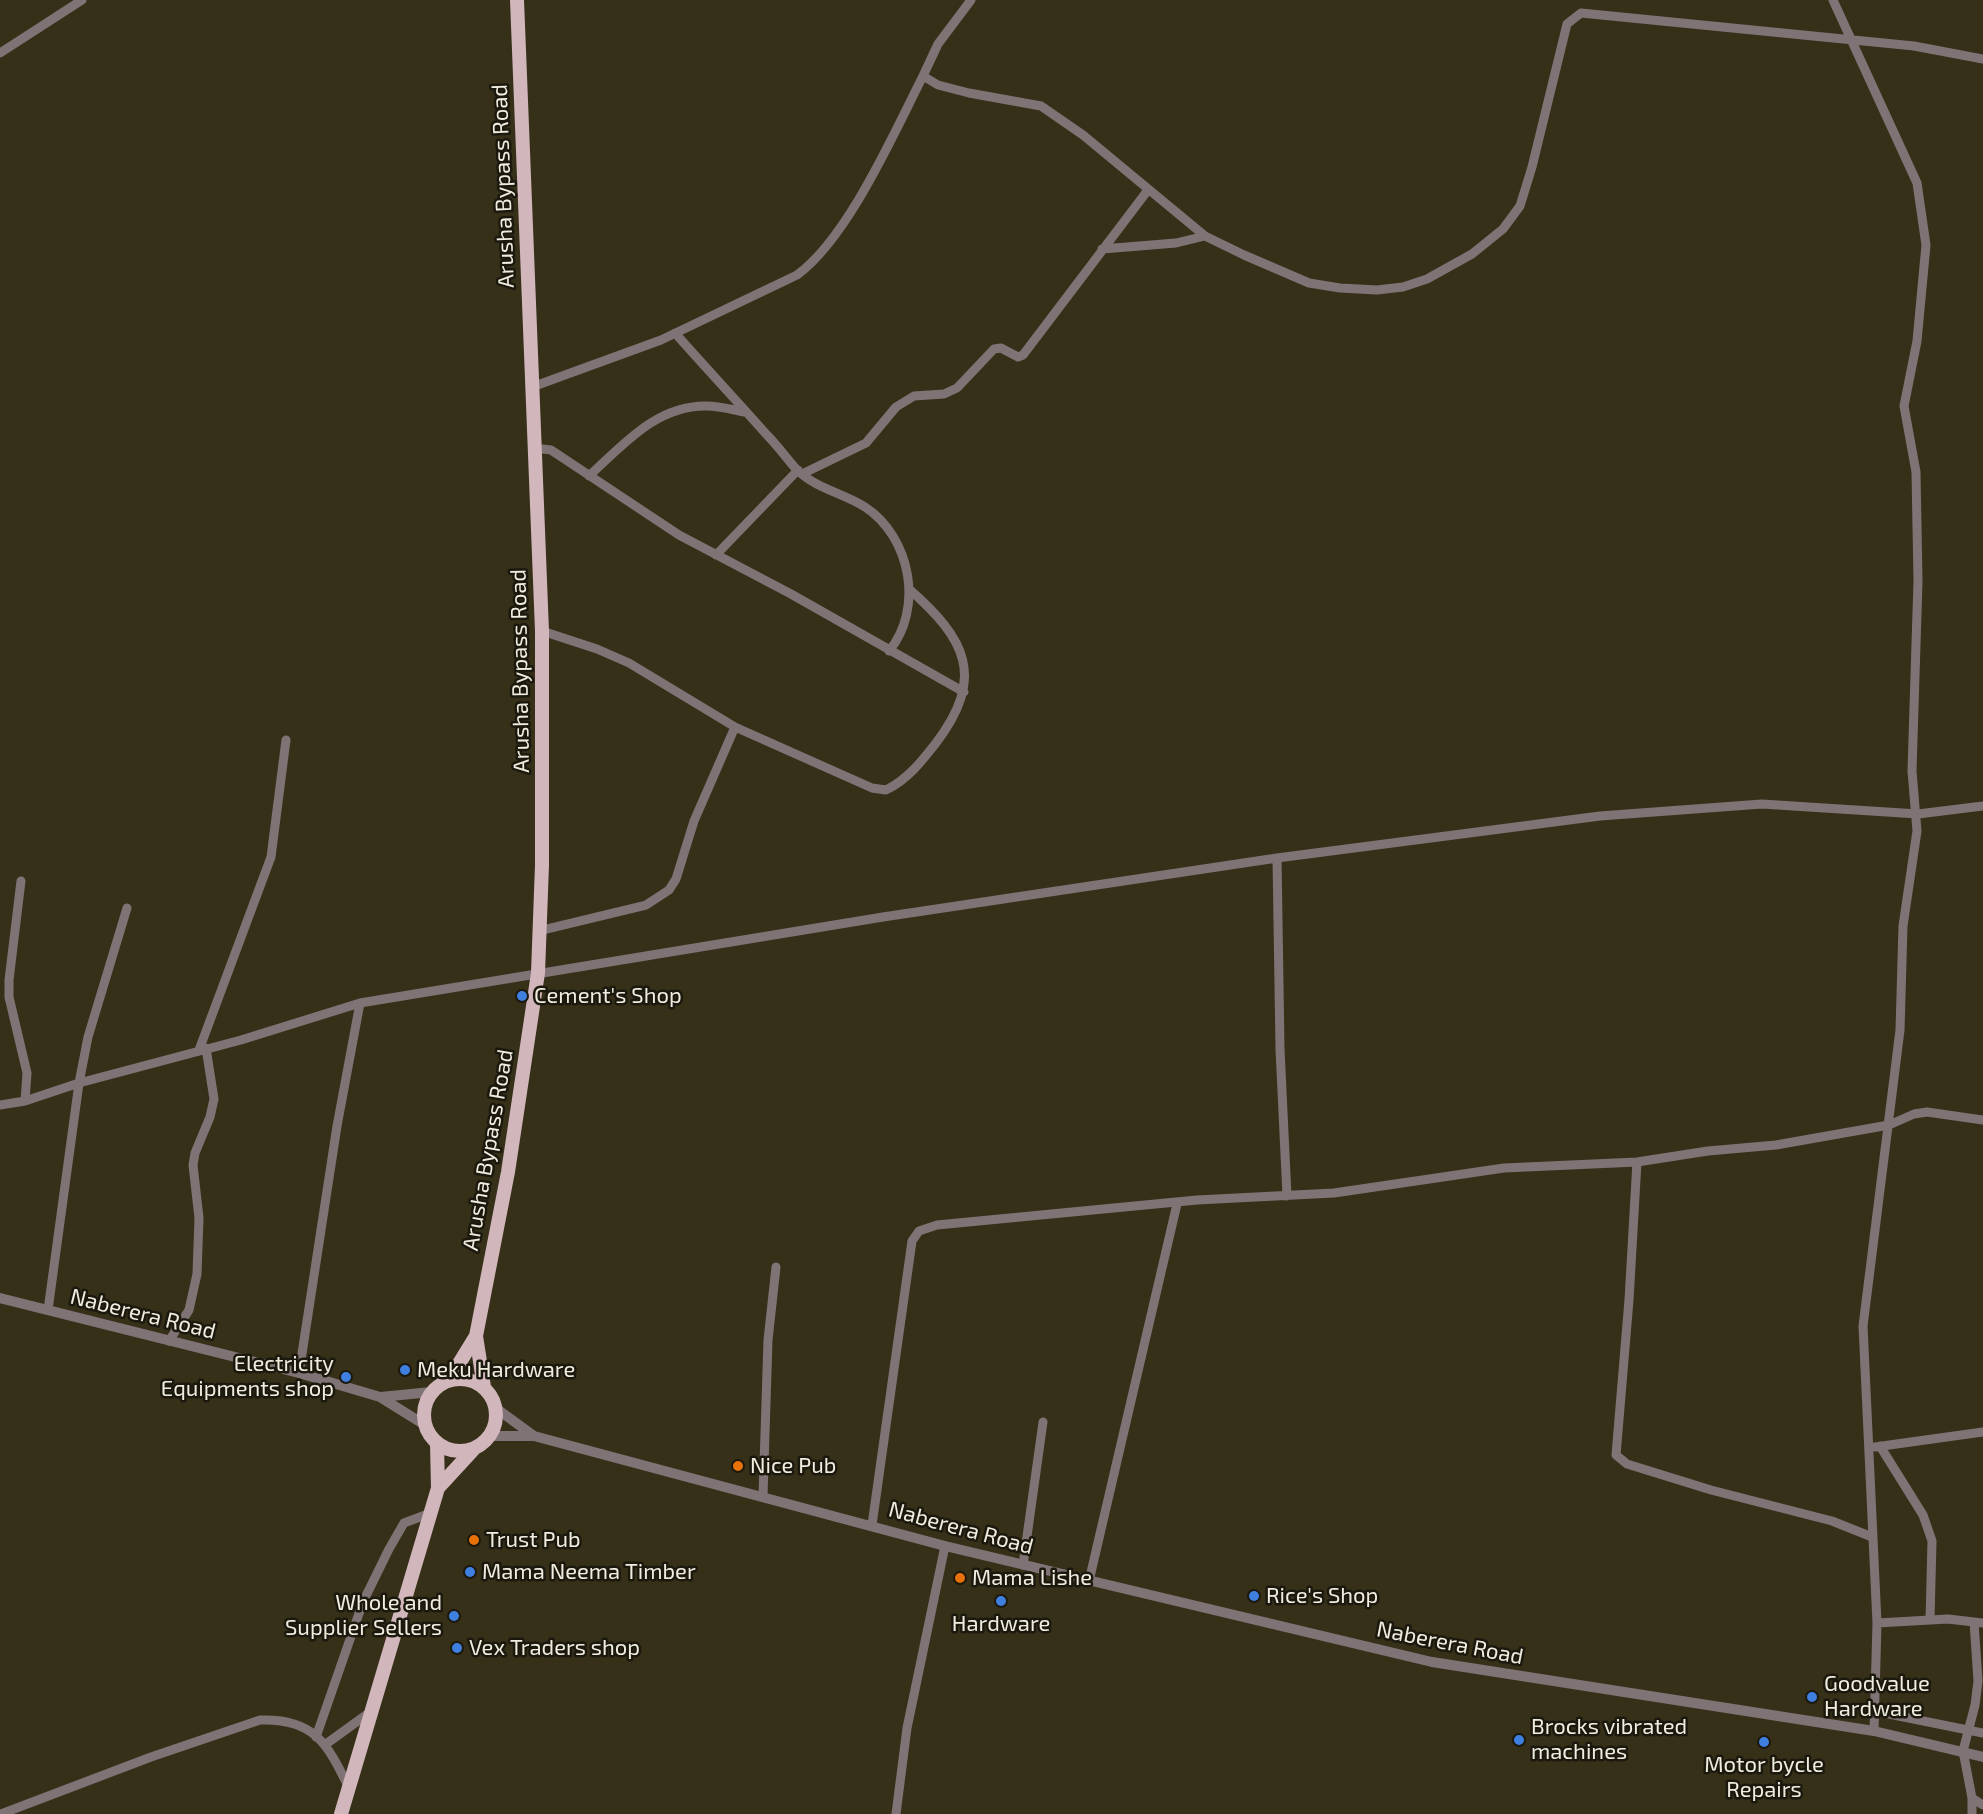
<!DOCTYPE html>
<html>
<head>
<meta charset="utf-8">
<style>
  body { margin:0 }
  canvas { display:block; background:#363019 }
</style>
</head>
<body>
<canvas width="1983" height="1814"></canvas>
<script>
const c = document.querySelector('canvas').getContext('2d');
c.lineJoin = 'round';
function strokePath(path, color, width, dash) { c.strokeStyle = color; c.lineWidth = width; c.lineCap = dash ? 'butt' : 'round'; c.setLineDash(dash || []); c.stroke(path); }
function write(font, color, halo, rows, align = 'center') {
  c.font = font + ' "Exo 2",sans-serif'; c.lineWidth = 5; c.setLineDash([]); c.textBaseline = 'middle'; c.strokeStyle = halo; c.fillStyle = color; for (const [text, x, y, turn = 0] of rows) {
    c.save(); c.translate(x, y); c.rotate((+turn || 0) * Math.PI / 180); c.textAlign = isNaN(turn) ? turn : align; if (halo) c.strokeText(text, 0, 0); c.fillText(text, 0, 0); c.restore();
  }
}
const minor = new Path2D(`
  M971,0l-33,44 -15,32 15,9 31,8 72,13 42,29 122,101 39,19 65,28 31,5 37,2 26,-3 24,-8 45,-25 31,-25 17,-23 12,-39 35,-143 14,-11 333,33 69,13
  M1833,0l84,183 9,62 -9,96 -13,65 12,66 2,109 -6,190 5,60 -14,95 -3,104 -37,296 14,297 -3,108
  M0,53l82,-53
  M1102,249l74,-6 29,-7
  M675,333c31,35 62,68 92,102 11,11 20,24 30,35 20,19 46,23 68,37 46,30 59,102 24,144
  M532,387l129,-47 136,-65c51,-37 97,-142 126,-199
  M534,448l17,2 128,85 112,59 173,98
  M802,474l64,-31 30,-36 18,-11 30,-2 13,-6 37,-39 7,-1 17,9 5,-2 125,-165
  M589,476c35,-32 68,-71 118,-70 13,0 26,4 38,6
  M716,555l82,-85
  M542,631l55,18 32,14 106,64 137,61 14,2c21,-10 36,-29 50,-47 50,-66 30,-104 -27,-154
  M1277,858l3,191 7,147
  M21,881l-12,99v17l18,76 -2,28
  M538,931l108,-26 23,-15 7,-11 18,-58 41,-94
  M199,1050l72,-193 15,-117
  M0,1105l25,-4 54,-18 162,-43 119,-37 523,-86 394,-59 323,-42 162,-12 156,10 65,-8
  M1637,1162l-8,138 -13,155 11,9 84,26 121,31 40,16
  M48,1310l31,-227 9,-46 39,-129
  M169,1341l20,-31 8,-36 2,-56 -6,-53 2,-12 15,-36 4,-18 -8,-51
  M299,1373l38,-247 23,-123
  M1880,1446l43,69 9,26 -2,79
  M1875,1447l108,-15
  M763,1496l5,-156 8,-73
  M872,1525l40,-284 7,-10 18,-6 260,-25 137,-7 170,-25 133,-6 71,-11 68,-6 113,-20 25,-11 13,-2 56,8
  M1023,1565l20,-143
  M1089,1581l88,-377
  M1877,1623l71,-4 35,4
  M1874,1711l109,22
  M316,1737l47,-135 26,-53 15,-26 24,-9
  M326,1744l47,-34
  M1972,1798l11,7
  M1,1814l150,-57 109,-37c54,-2 67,23 89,68
  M896,1814l11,-86 38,-182
  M1972,1814v-16l-9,-47 12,-46 3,-24 -4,-59`);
const tertiary = new Path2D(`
  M0,1298l299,75 81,24 45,28
  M381,1397l50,-5
  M497,1409l37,27
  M490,1436h44l411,110 487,116 442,69 109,26`);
const primary = new Path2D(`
  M424 1415a36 36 0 1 1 72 0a36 36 0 1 1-72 0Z
  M449,1380l27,-44
  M484,1387l-8,-51 32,-164 30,-199 4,-108v-234l-25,-631
  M438,1488l35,-38
  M341,1814l97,-326 -1,-44`);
const markers = [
  [522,996,6,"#3f7fe0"],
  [405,1370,6,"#3f7fe0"],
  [346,1377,6,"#3f7fe0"],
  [738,1466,6,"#e8710a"],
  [474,1540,6,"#e8710a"],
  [470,1572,6,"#3f7fe0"],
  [960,1578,6,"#e8710a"],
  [1254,1596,6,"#3f7fe0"],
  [1001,1601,6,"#3f7fe0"],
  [454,1616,6,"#3f7fe0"],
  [457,1648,6,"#3f7fe0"],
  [1812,1697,6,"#3f7fe0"],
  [1519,1740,6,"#3f7fe0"],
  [1764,1742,6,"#3f7fe0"]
];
const streetNames = [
  ["Arusha Bypass Road",503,186,-92],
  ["Arusha Bypass Road",520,671,-91],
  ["Arusha Bypass Road",488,1150,-80],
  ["Naberera Road",143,1314,14],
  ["Naberera Road",961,1528,15],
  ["Naberera Road",1450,1643,11]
];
const poiNames = [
  ["Cement's Shop",534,996],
  ["Electricity",334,1364,"right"],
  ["Equipments shop",334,1389,"right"],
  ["Meku Hardware",417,1370],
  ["Nice Pub",750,1466],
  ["Trust Pub",486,1540],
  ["Mama Neema Timber",482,1572],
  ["Mama Lishe",972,1578],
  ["Rice's Shop",1266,1596],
  ["Whole and",442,1603,"right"],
  ["Supplier Sellers",442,1628,"right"],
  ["Hardware",1001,1624,"center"],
  ["Vex Traders shop",469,1648],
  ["Goodvalue",1824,1684],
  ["Hardware",1824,1709],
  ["Brocks vibrated",1531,1727],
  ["machines",1531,1752],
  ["Motor bycle",1764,1765,"center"],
  ["Repairs",1764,1790,"center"]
];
strokePath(minor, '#807376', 9);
strokePath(tertiary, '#807376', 10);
strokePath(primary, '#d1b6bc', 14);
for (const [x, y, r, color] of markers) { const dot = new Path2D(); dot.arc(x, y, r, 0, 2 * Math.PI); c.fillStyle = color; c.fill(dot); strokePath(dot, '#1b180e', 2); }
write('22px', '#f0ecde', '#1b180e', streetNames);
write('22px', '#f0ecde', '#1b180e', poiNames, 'left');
</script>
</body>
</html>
